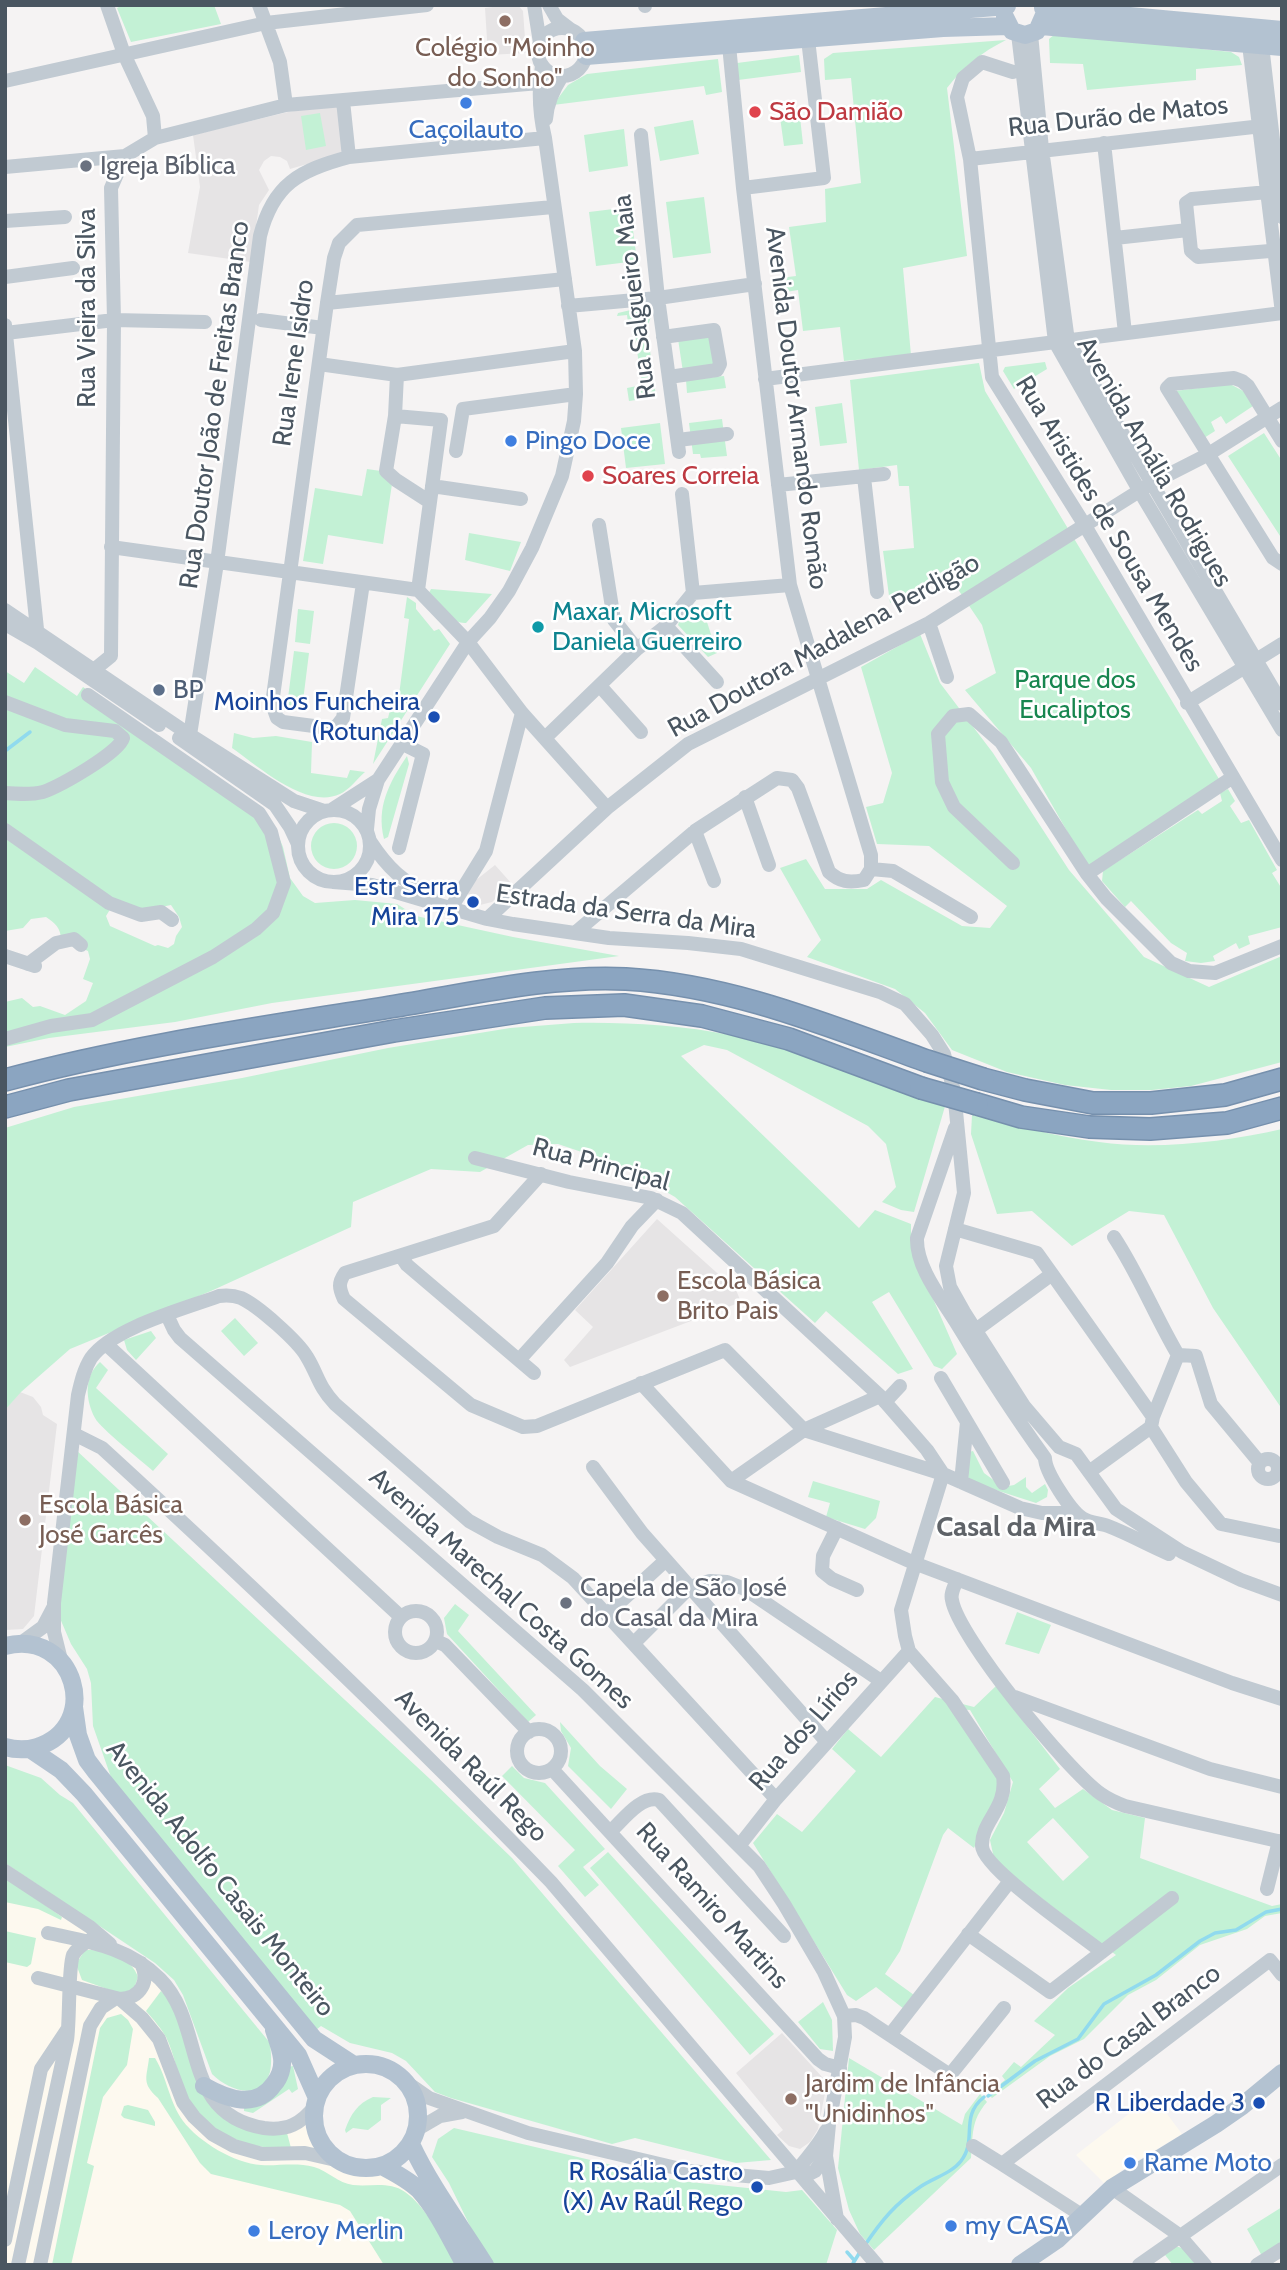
<!DOCTYPE html>
<html>
<head>
<meta charset="utf-8">
<style>
  body { margin:0 }
  #map { position:relative; width:1287px; height:2270px; overflow:hidden; background:#f5f3f3; font-family:Cabin,sans-serif }
  canvas { display:block }
  .frame { position:absolute; inset:0; border:7px solid #4a5661; pointer-events:none }
</style>
</head>
<body>
<div id="map">
<canvas width="1287" height="2270"></canvas>
<div class="frame"></div>
</div>
<script>
const c = document.querySelector('canvas').getContext('2d');
c.lineJoin = 'round';
function paint(path, color) { c.fillStyle = color; c.fill(path, 'evenodd'); }
function strokePath(path, color, width, dash) { c.strokeStyle = color; c.lineWidth = width; c.lineCap = dash ? 'butt' : 'round'; c.setLineDash(dash || []); c.stroke(path); }
function write(font, color, halo, rows, align = 'center') {
  c.font = font + ' Cabin,sans-serif'; c.lineWidth = 5; c.setLineDash([]); c.textBaseline = 'middle'; c.strokeStyle = halo; c.fillStyle = color; for (const [text, x, y, turn = 0] of rows) {
    c.save(); c.translate(x, y); c.rotate((+turn || 0) * Math.PI / 180); c.textAlign = isNaN(turn) ? turn : align; if (halo) c.strokeText(text, 0, 0); c.fillText(text, 0, 0); c.restore();
  }
}
const commercial = new Path2D(`
  M5,1871l156,109 65,131 51,17 38,-22 -1,17 5,16 9,13 12,9 13,6 15,1 14,-2 27,15 56,84h-460z
  M1153,2095l29,39 -60,36 -17,14 -29,-29z`);
const education = new Path2D(`
  M508,5h10l5,6 3,42 -38,2 -3,-47z
  M340,104l2,50 -52,15 -3,-8 -7,-4 -9,-1 -7,5 -5,9 10,20 -10,15 -8,57 -63,-9 12,-66 -7,-52 95,-23z
  M495,865l17,19 -20,18 -12,3 -13,-12 4,-9z
  M657,1219l79,71 5,12 -171,65 -6,-7 29,-33 -18,-17z
  M20,1392l13,5 8,10 2,8 14,9 -23,192 -11,13 -18,1v-220z
  M782,2033l41,45 3,10 -8,41 -8,13 -10,7 -11,-3 -12,-11 6,-5 -47,-57z`);
const green = new Path2D(`
  M123,5h91l7,19 -90,18 -14,-34z
  M1055,34l176,18 8,5 3,8 -46,4v11l-109,10 -4,-26 -33,-1 -1,-24z
  M1006,40c-24,12 -43,27 -59,48l20,168 -64,12 8,87 -67,6 -4,-34 -37,4 -5,-41 -24,4 -2,-15 24,-3 -7,-49 37,-5 -1,-33 36,-6 -10,-105 -26,2 -1,-21 9,-6z
  M799,55l2,17 -63,8 -1,-17z
  M718,59l4,33 -16,3 -2,-9 -151,19 15,-20 19,-11z
  M799,108l4,36 -19,2 -5,-36z
  M320,113l6,33 -20,4 -5,-34z
  M693,120l6,34 -39,7 -6,-34z
  M624,129l4,37 -39,6 -5,-37z
  M704,197l7,56 -38,5 -7,-56z
  M630,207l7,54 -41,5 -7,-54z
  M642,304l11,8 -6,15 9,70 -27,4 -2,-13 15,-3 -9,-62h-5l-1,-8 -10,1 1,-3 17,-4z
  M711,334l5,32 -33,6 -5,-33z
  M1045,362l2,7 -33,20 -11,-18 2,-4z
  M979,363l6,28 234,388 -131,89 -57,-100 -66,-78 31,-17 -14,-48 -37,-55 -55,33 -7,-52 31,-3 -5,-62h-10l-2,-21 -38,5 -9,-90z
  M724,376l2,12 -39,5 -1,-13z
  M1230,384l15,8 8,14 -27,18 -5,-8 -10,6 4,9 -11,7 -29,-47z
  M842,403l5,40 -27,3 -5,-39z
  M722,419l5,37 -26,2 -1,-4h-7l-4,-31z
  M660,423l5,41 -39,4 -5,-40z
  M1264,433l18,28v78l-54,-83z
  M367,469l14,2 11,13 -9,60 -55,-9 -5,29 -20,-3 12,-73 47,8z
  M469,533l52,9 -11,29 -45,-11z
  M431,589l61,5 -26,29c-15,1 -27,-19 -37,-30z
  M407,597l9,6v6l18,22 5,-2 11,15 -77,120 9,-45 6,-1 5,-20 6,-3 10,-76 -5,-1z
  M696,605l8,18 3,-1 10,31 -9,4 -30,-32 2,-6 4,-3 5,5 6,-6 -3,-6z
  M298,609l16,2 -4,33 -15,-2z
  M920,634l20,49 53,70 76,117 75,87 65,30 73,-31v106l-91,24 -39,4h-41l-46,-5 -58,-13 -55,-22 -27,-37 -30,-24 -88,-32 14,-17 -41,-72 26,-9 19,30h42l14,-9 81,46 28,2 17,-22 -78,-60 -52,-2 -11,-37 17,-4 9,-30 -31,-106z
  M294,651l15,2 -7,56 -15,-3z
  M35,667l42,29 6,-9 179,122 14,21 7,17 7,31 13,18 12,7 40,-3 42,4 19,12 97,21 106,19 -347,47 -97,19 -126,16 -44,9v-45l17,-4 11,9 7,-1 25,9 21,-14 7,-18 -10,-4 7,-20 -2,-8 -27,-11c0,-12 -6,-17 -15,-23l-15,2 -8,9 -18,3v-260l19,12zM114,903l32,7 25,-5 8,12 3,10 -6,9 -2,8 -6,4 -10,-3 -3,1 -45,-20 -4,-10z
  M234,733l19,5 23,-2 36,6 -1,31 36,5 3,-8 15,2c-8,7 -16,18 -25,22 -34,16 -82,-28 -108,-46z
  M407,756l2,8 -21,73 -4,2c-8,-32 5,-56 23,-83z
  M1228,789l7,12 -5,5 11,17 8,-3 28,50 -5,3 10,16v38l-34,9 2,8 -11,5 -3,-6 -23,13 2,5 -14,2 -16,-2 2,-8 -16,-10 -40,-42 -6,6 -23,-26 1,-10 95,-61 4,4 20,-13 -2,-8z
  M311 846a23 23 0 1 1 46 0a23 23 0 1 1-46 0Z
  M574,1023c49,-1 107,2 156,12 73,16 145,44 216,68l-32,109 -13,-2 -19,-8 14,-15 -10,-43 -18,-18 -141,-76 -23,-5 -23,11 178,172 16,-18 36,14v24l46,106 -15,15 -8,-3 -45,-74 -17,10 41,67 -15,5 -72,-63 -11,12 -140,-126 -55,-32 -62,-21 -30,1 -48,27 -49,-3 -78,33 -2,25 -140,64 -141,58 -49,43 -16,18v-282l69,-21 168,-29 146,-30 122,-20z
  M972,1115c41,9 84,22 127,27 57,8 126,0 183,-13v280l-69,-101 -49,-93 -35,-4 -57,35 -40,-35 -35,3 -26,-80z
  M235,1318l23,25 -14,13 -23,-25z
  M151,1331l5,7 -20,22 -9,-10 -3,-10z
  M100,1362l8,8 -12,18 72,66 -15,17c-11,-10 -53,-43 -58,-53 -10,-19 -11,-42 5,-56z
  M76,1450l354,329 82,79 259,302 -35,3 -101,-25 -23,6 -161,-46 -16,-6 -29,-31 -14,-8 -42,-10 -29,-17 -5,4 -203,-247 -20,-57 -2,-43 -4,-14 -16,-25 -12,-28z
  M973,1451l11,22 19,14 11,-2 12,-8v10l6,6 13,-9 3,6 -1,7 -11,6 -68,-22 1,-29z
  M813,1481l67,20 -4,17 -11,11 -39,-12 4,-14 -22,-6z
  M455,1604l14,11 -11,16 78,84 -8,7 -81,-88 -3,-16z
  M1017,1612l34,13 -12,29 -34,-10z
  M996,1686l64,83 -21,20 16,19 28,-19 29,21 33,8 -5,40 132,48 10,-2v9l-17,3 -18,13 -47,16 -44,35 -28,15 -44,44 -34,17 -58,42 -4,-4 17,-14 -3,-4 12,-14 7,5 34,-32 -21,-14 34,-33 48,-33 -121,-92 -5,-23 14,-27 9,-31 -43,-72 -14,-1 43,71v13l-25,55 -26,-20 -5,7 -43,116 -15,23 29,21 -10,14 -28,-22 -20,14 -9,-6 -94,-152 24,-29 25,18 54,-61 -24,-22 16,-20 33,28 54,-60 39,10zM1053,1818l36,39 -26,24 -36,-39z
  M560,1722l40,44 27,23 -16,20 -43,-43 3,-18 -10,-17z
  M5,1765l36,13 19,17 13,8 197,240c1,10 2,19 0,29 -9,31 -42,18 -58,2l-29,-79 -9,-15 -19,-17 -150,-100z
  M512,1766l12,12 21,5 60,66 -22,18 16,18 -14,12 -27,-31 17,-16 -73,-74z
  M608,1852l166,182 -24,21 -160,-187z
  M5,1877l57,40 -1,3 -23,-11 -33,-7z
  M5,1931l31,7 -5,26 -4,3 -22,-5z
  M85,1950c19,-1 47,7 53,27l-4,12 -13,5 -39,-14 -6,-16z
  M161,1991c30,27 23,81 49,114l77,28 4,15c-42,3 -86,-15 -105,-54 -9,-18 -11,-39 -20,-57 -5,-9 -13,-18 -20,-26z
  M823,2002l9,18 1,31 -13,-2 -22,-27z
  M121,2014l7,6 5,9 -6,36 -24,32 -16,66 7,3 -23,99h-19l48,-237 7,-10z
  M149,2058h6c12,19 14,44 28,63 16,21 51,42 78,44 18,1 35,-3 53,2 14,4 24,16 39,18 18,2 36,-4 52,7 21,14 40,52 54,73h-75l-34,-54 -10,-6 -129,-31 -11,-11 -42,-65c-17,-15 -11,-21 -9,-40z
  M849,2058l113,67 3,-11 15,-20 7,8c-16,18 -14,33 -16,56l-97,92 -14,-16 -11,-24 -11,-42z
  M293,2066l5,23 -6,4 -3,-4 -36,24 -9,-2v-4l44,-40z
  M373,2097l18,1 -10,7v15l-13,10 -15,-2 -7,5 -1,-3c6,-16 12,-26 28,-33z
  M128,2105l20,5 7,12v4l-31,-8 -3,-3 3,-9z
  M454,2128l226,53 106,11 16,-2 35,40 -11,35h-337l-40,-82 -17,-26 6,-18z
  M1282,2207v34l-20,15 -15,-27z
  M1176,2246l8,3 12,16h-23l-8,-10z`);
const stream = new Path2D(`
  M5,751l25,-19
  M988,2096l47,-35 43,-22 26,-35 52,-29 44,-34 15,-8 21,-3 30,-18 16,-3
  M865,2245c17,-25 30,-41 55,-58 13,-9 32,-14 41,-26 17,-22 -2,-44 23,-64
  M847,2252l7,8
  M852,2265l8,-13`);
const minor = new Path2D(`
  M107,5l17,49 29,62 2,22
  M259,5l21,57 6,43
  M534,5l6,38
  M549,5l8,14 13,10
  M645,5v1
  M538 52a24 24 0 1 1 48 0a24 24 0 1 1-48 0Z
  M1018,34l37,308 84,148 143,240
  M1031,34l11,115 26,192 214,363
  M728,35l15,153 47,397 81,270v14
  M1258,39l4,6 20,172
  M1013,72l-31,-10 -19,16 -6,19 13,62 22,218 92,147 198,336
  M5,81l261,-58 161,-18
  M343,101l6,56
  M546,119c1,-16 7,-29 16,-43
  M641,135l17,163 21,154
  M1104,143l21,190
  M970,159l301,-34
  M5,167l120,-11
  M743,188l81,-10 -16,-139
  M1279,191l-87,8 -6,4 5,48 7,6 84,-7
  M5,221l60,-4
  M1115,238l73,-8
  M5,277l68,-9
  M327,303l238,-24
  M568,306l90,-8 97,-14
  M261,320l62,8
  M5,325l32,304
  M6,333l108,-13 91,2
  M663,337l51,-7 6,34 -3,6 -48,7
  M319,364l78,11 178,-24
  M765,379c126,-16 252,-33 378,-48l139,-18 -32,-260 1,-9 5,-7
  M395,416l46,4 -11,82 -34,-22 -10,-9 9,-55 2,-41
  M678,440l49,-6
  M1282,441l-34,-55 -6,-5 -8,-3 -63,6 -4,4 106,170 9,6
  M456,451l7,-42 113,-15
  M864,477l13,115
  M778,485l106,-11
  M432,486l89,13
  M682,494l11,99
  M430,502l-12,88 50,52 54,71 85,95
  M599,525l15,95 23,29
  M111,547l307,43
  M363,583l-20,135 -7,9 -7,1 -46,-6 -6,-4 -5,-14 55,-401 7,-45 5,-15 18,-18 196,-18
  M5,610l185,125 104,66 30,10
  M929,623l18,54
  M5,624l33,19 121,82
  M666,626l51,56
  M95,669l16,-13 3,-336 -3,-132 14,-32 30,-18 131,-33 253,-22
  M600,686l41,46
  M5,702l60,23 50,6 8,7c-4,15 -63,48 -80,54 -12,3 -25,2 -38,1
  M1187,703l95,-59
  M190,735l27,-172 43,-327c13,-52 40,-66 89,-79l196,-19
  M179,738l96,67 15,22 8,17
  M545,738l92,-89 29,-23 27,-33 97,-8
  M745,797l24,68
  M333,809l45,-29
  M298 846a36 36 0 1 1 72 0a36 36 0 1 1-72 0Z
  M367,829l2,-20 9,-29 90,-138 22,-24 19,-27 23,-43 30,-72 12,-55 2,-27 -1,-43 -30,-213c-6,-25 -7,-47 -3,-73
  M5,830l104,73 32,12 20,-3 11,8
  M695,831l19,50
  M370,841c19,29 31,38 61,56
  M399,848l24,-94 -22,-11
  M1013,863l-59,-56 -12,-25 -4,-48 15,-18 16,-2 32,28 86,132 19,24 65,65 18,8 26,2 67,-27
  M871,869l22,2 78,46
  M1087,874l146,-97
  M333,882l39,3 115,34 26,5 96,14 79,5 53,6 139,43 25,12 27,31 12,19 10,37 10,102 -18,73 4,21 14,25 60,94 35,41 17,7 40,55 66,43 59,28 41,15
  M451,908l35,-57 36,-138
  M487,919l120,-111 81,-64 241,-121 223,-140 55,-28 75,-47
  M576,932l119,-101 82,-53 15,2 6,8 31,84c11,10 20,11 35,8l7,-11
  M5,956l30,10
  M28,964l28,-21 18,-4 7,6
  M5,1039l46,-13 41,-6 121,-63 43,-28 17,-16 11,-30 -13,-51 -12,-19 -171,-118
  M955,1128l-38,110c-1,30 25,61 40,86 28,46 57,91 88,134 0,14 26,53 37,60 7,5 18,5 26,8 21,8 40,19 61,28
  M475,1158l94,24 82,16 31,15 198,183 47,54 16,24
  M541,1174l-47,52 -149,47c-7,10 -6,15 -1,26l127,106 52,22 14,-1 188,-76 79,80 139,44 77,34 22,5h34
  M955,1229l82,24 15,21
  M401,1256l6,9 127,108
  M167,1315l7,15 6,8 403,352 176,176 25,38 40,68 20,44 1,21 -16,87 -3,32 11,63
  M976,1330l76,-56 101,143
  M106,1344l295,273
  M1178,1355l18,1 15,48 49,59
  M519,1360l88,-97 25,-37 25,-26
  M941,1378l62,105
  M641,1383l90,98 183,82 318,120 50,16
  M885,1402l15,-16
  M1151,1427l35,55 35,42 58,12
  M74,1434l28,14c154,141 304,284 449,434l326,383
  M1258 1469a10 10 0 1 1 20 0a10 10 0 1 1-20 0Z
  M593,1467l49,66 185,209
  M1089,1472l62,-45 2,-10 25,-62c-23,-39 -39,-80 -64,-118
  M943,1474l-42,136 4,26 4,15 43,49 51,76c5,32 -22,45 -21,70 1,23 99,89 120,106
  M731,1481l73,-51 76,-34
  M961,1482l6,-60
  M837,1528l-14,28 -1,15 10,8 25,11
  M957,1579c-2,7 -7,14 -5,21 6,37 116,171 149,194 7,5 16,9 24,12l157,36
  M395 1632a21 21 0 1 1 42 0a21 21 0 1 1-42 0Z
  M607,1614l59,-54
  M436,1641l9,4 84,87
  M21,1643l22,-16 10,-19
  M634,1643l56,-56 20,-6 17,1 18,7 136,92
  M61,1660l-7,-28v-29l24,-208c3,-13 6,-26 13,-37 21,-30 93,-49 128,-62 7,-1 14,-1 22,2 16,7 57,43 66,59 11,18 11,29 28,47l134,117 29,16 44,18 31,23 203,221
  M1015,1697l195,72 72,18
  M517 1751a22 22 0 1 1 44 0a22 22 0 1 1-44 0Z
  M552,1769l266,290 7,5 15,4
  M611,1831c12,-11 30,-36 48,-31l125,136
  M739,1846l37,-47 133,-148
  M5,1871l85,56 20,17
  M1267,1889l12,-48
  M48,1933c42,9 80,14 112,46 47,47 19,135 104,149 23,3 37,-4 51,-22
  M968,1934l82,58 122,-94
  M38,1978l82,21c21,-1 30,-18 21,-36
  M120,1999l22,19 17,21 24,63 11,15 18,17 22,12 28,8 43,-1 35,8
  M844,2016l12,-1 8,3 86,57 54,-67
  M890,2035l120,-154
  M406,2082l23,16 99,35 161,38 80,7 27,-6 13,2 6,-3 11,-15
  M416,2130l24,-14 22,-4
  M973,2146l29,18
  M796,2172c10,-14 22,-25 30,-41
  M1112,2188l67,47 26,30
  M1083,2216l-81,-52 268,-204 12,15
  M5,2240l36,-171 26,-39
  M18,2265l49,-225c3,-19 1,-72 6,-85 4,-7 10,-11 17,-15
  M40,2265l50,-239 11,-18 15,-10
  M1139,2265l143,-100
  M1257,2265l25,-16`);
const major = new Path2D(`
  M1043,8l239,22
  M1005,17l7,14 13,4 12,-4 7,-16
  M1041,26l241,21
  M584,41l423,-35
  M586,56l357,-28 65,-2
  M5,1646c70,-18 98,80 32,101 -10,3 -21,3 -32,0
  M74,1707l4,28 9,25 9,12 218,267 40,26
  M30,1749l31,21 23,24 214,261 19,43
  M314 2116a52 52 0 1 1 104 0a52 52 0 1 1-104 0Z
  M204,2086c23,13 52,24 70,-2 6,-7 9,-17 8,-26 -1,-9 -5,-19 -8,-28
  M411,2144c20,43 49,81 74,121
  M382,2166c13,7 27,14 37,24 19,21 32,50 46,75
  M1020,2265l38,-26 54,-51 104,-64 26,-18 40,-33`);
const highway = new Path2D(`
  M983,1079l42,11 68,13h58l74,-8 57,-16
  M5,1080c126,-34 256,-52 385,-73 77,-12 157,-32 236,-28 105,6 203,47 301,82
  M977,1104l44,13 68,10 61,2 77,-6 55,-15
  M5,1107l64,-17 325,-59 151,-23 79,-3 78,11 87,23 132,49`);
const highwayBridge = new Path2D(`
  M927,1061l56,18
  M921,1088l56,16`);
const markers = [
  [505,21,7,"#8d6e63"],
  [466,103,7,"#3f7fe0"],
  [755,112,7,"#e0444e"],
  [86,166,7,"#6b7280"],
  [511,441,7,"#3f7fe0"],
  [588,476,7,"#e0444e"],
  [538,627,7,"#0f9aa8"],
  [159,690,7,"#5c6f8a"],
  [434,717,7,"#1a4fb4"],
  [473,902,7,"#1a4fb4"],
  [663,1296,7,"#8d6e63"],
  [25,1520,7,"#8d6e63"],
  [566,1603,7,"#6b7280"],
  [791,2099,7,"#8d6e63"],
  [1259,2103,7,"#1a4fb4"],
  [1130,2163,7,"#3f7fe0"],
  [757,2187,7,"#1a4fb4"],
  [951,2226,7,"#3f7fe0"],
  [254,2231,7,"#3f7fe0"]
];
const educationNames = [
  ["Colégio \"Moinho",505,48,"center"],
  ["do Sonho\"",505,78,"center"],
  ["Escola Básica",677,1281],
  ["Brito Pais",677,1311],
  ["Escola Básica",39,1505],
  ["José Garcês",39,1535],
  ["Jardim de Infância",805,2084],
  ["\"Unidinhos\"",805,2114]
];
const healthNames = [
  ["São Damião",769,112],
  ["Soares Correia",602,476]
];
const streetNames = [
  ["Rua Durão de Matos",1118,117,-6],
  ["Rua Salgueiro Maia",635,297,-97],
  ["Rua Vieira da Silva",87,308,-90],
  ["Rua Irene Isidro",294,363,-82],
  ["Rua Doutor João de Freitas Branco",215,405,-82],
  ["Avenida Doutor Armando Romão",796,408,83],
  ["Avenida Amália Rodrigues",1154,462,60],
  ["Rua Aristides de Sousa Mendes",1109,524,59],
  ["Rua Doutora Madalena Perdigão",824,646,-29],
  ["Estrada da Serra da Mira",626,912,8],
  ["Rua Principal",601,1165,15],
  ["Avenida Marechal Costa Gomes",501,1589,42],
  ["Rua dos Lírios",804,1731,-49],
  ["Avenida Raúl Rego",471,1766,45],
  ["Avenida Adolfo Casais Monteiro",220,1879,51],
  ["Rua Ramiro Martins",712,1906,48],
  ["Rua do Casal Branco",1129,2037,-37]
];
const shopNames = [
  ["Caçoilauto",466,130,"center"],
  ["Pingo Doce",525,441],
  ["Rame Moto",1144,2163],
  ["my CASA",965,2226],
  ["Leroy Merlin",268,2231]
];
const worshipNames = [
  ["Igreja Bíblica",100,166],
  ["Capela de São José",580,1588],
  ["do Casal da Mira",580,1618]
];
const cultureNames = [
  ["Maxar, Microsoft",552,612],
  ["Daniela Guerreiro",552,642]
];
const parkNames = [
  ["Parque dos",1075,680],
  ["Eucaliptos",1075,710]
];
const serviceNames = [
  ["BP",173,690]
];
const transitNames = [
  ["Moinhos Funcheira",420,702],
  ["(Rotunda)",420,732],
  ["Estr Serra",459,887],
  ["Mira 175",459,917],
  ["R Liberdade 3",1245,2103],
  ["R Rosália Castro",743,2172],
  ["(X) Av Raúl Rego",743,2202]
];
const neighbourhoodNames = [
  ["Casal da Mira",1016,1528]
];
paint(commercial, '#fdf9ef');
paint(education, '#e6e4e5');
paint(green, '#c3f1d5');
strokePath(stream, '#90daee', 3.5);
strokePath(highway, '#7690ad', 24);
strokePath(minor, '#c1cad2', 14);
strokePath(major, '#b3c2d1', 18);
strokePath(highway, '#8ba5c1', 21);
strokePath(highwayBridge, '#7690ad', 24, []);
strokePath(highwayBridge, '#8ba5c1', 21);
for (const [x, y, r, color] of markers) { const dot = new Path2D(); dot.arc(x, y, r, 0, 2 * Math.PI); c.fillStyle = color; c.fill(dot); strokePath(dot, '#fff', 2.5); }
write('26px', '#785e54', '#fff', educationNames, 'left');
write('26px', '#be3a42', '#fff', healthNames, 'left');
write('26px', '#4a5661', '#fff', streetNames);
write('26px', '#366cbe', '#fff', shopNames, 'left');
write('26px', '#5b616d', '#fff', worshipNames, 'left');
write('26px', '#0d838f', '#fff', cultureNames, 'left');
write('26px', '#17864f', '#fff', parkNames);
write('26px', '#4e5e75', '#fff', serviceNames, 'left');
write('26px', '#164399', '#fff', transitNames, 'right');
write('bold 28px', '#5f6368', '#fff', neighbourhoodNames);
</script>
</body>
</html>
